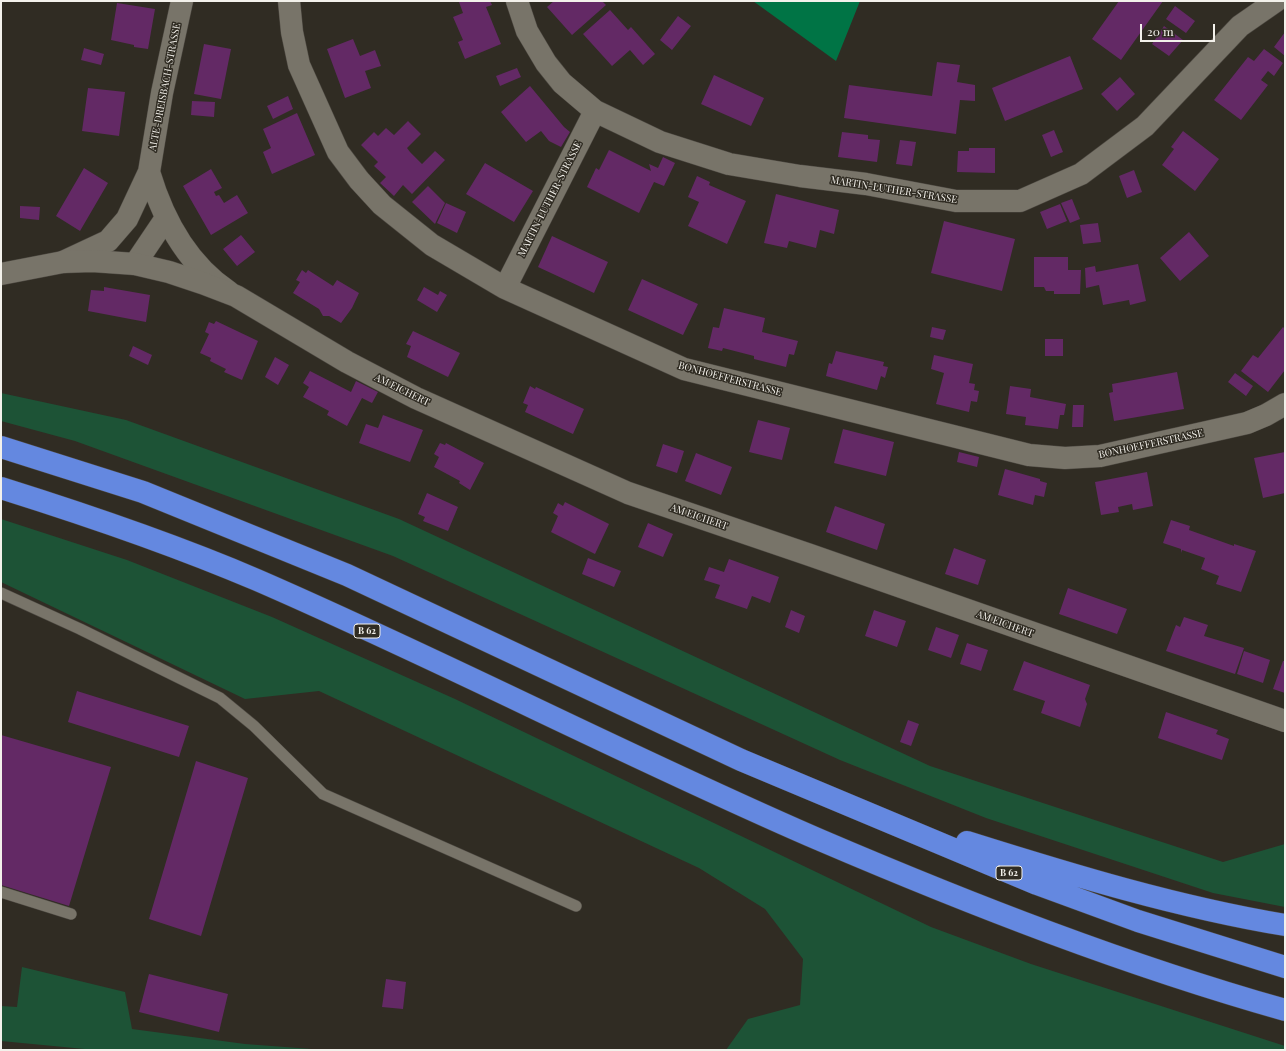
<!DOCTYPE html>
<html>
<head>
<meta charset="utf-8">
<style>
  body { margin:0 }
  #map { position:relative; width:1286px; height:1051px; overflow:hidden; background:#302c23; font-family:"Playfair Display",serif }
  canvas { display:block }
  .frame { position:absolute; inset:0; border:2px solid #f3f1eb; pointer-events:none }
  .scale { position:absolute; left:1140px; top:24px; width:75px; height:18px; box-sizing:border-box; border:2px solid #f3f1eb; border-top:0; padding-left:5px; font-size:12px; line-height:14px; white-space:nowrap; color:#f3f1eb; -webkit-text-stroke:3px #302c23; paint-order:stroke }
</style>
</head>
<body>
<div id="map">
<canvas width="1286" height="1051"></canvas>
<div class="frame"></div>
<div class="scale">20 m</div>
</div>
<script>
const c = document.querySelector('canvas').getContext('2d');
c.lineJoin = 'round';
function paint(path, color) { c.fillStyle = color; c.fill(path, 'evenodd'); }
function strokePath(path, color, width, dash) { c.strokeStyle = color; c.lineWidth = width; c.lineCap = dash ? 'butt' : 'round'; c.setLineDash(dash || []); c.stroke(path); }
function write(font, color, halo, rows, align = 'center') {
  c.font = font + ' "Playfair Display",serif'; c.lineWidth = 3; c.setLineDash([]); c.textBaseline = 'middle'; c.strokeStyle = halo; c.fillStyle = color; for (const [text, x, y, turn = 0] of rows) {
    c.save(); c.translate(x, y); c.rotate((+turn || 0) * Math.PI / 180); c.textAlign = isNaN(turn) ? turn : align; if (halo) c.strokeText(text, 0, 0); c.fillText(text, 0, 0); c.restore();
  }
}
const green = new Path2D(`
  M1,393l125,27 273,99 531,247 293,96 62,-18v63l-72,-14 -227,-75 -146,-58 -447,-204 -318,-115 -74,-20z
  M1,519l126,41 145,57 183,82 476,228 100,37 254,82v4h-559l22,-31 52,-14 3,-46 -38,-50 -66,-41 -380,-177 -74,8 -244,-117z
  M22,967l103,25 7,37 113,15 80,6h-230l-94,-9v-35l16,1z`);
const forest = new Path2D(`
  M753,1h107l-24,60z`);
const building = new Path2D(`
  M461,1h29l2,4 -6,2 15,37 -36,15 -7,-17 5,-2 -10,-23 10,-4 -4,-11z
  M554,1h48l4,4 -34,30 -25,-28z
  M1119,1h44l-42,59 -29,-21z
  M117,3l38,6 -7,40 -14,-2v-2l-23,-5z
  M1175,6l20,15 -9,12 -20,-14z
  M610,10l18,20 3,-3 24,27 -12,11 -13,-15 -18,16 -29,-32z
  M678,16l13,10 -19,24 -12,-10z
  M1164,26l19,14 -14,16 -17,-12z
  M1285,32v24l-11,-9z
  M353,39l7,17 15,-6 6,16 -16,5 6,17 -26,10 -18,-49z
  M204,44l27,5 -10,50 -27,-5z
  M84,48l20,6 -3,11 -20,-5z
  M1264,49l19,14 -9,13 -6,-5 -7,9 7,5 -27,35 -27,-20 34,-43 6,4z
  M1070,56l13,33 -78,32 -13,-33z
  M937,62l23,3 -3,17 18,3v16l-15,-1 -4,34 -112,-16 5,-33 83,11z
  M517,68l4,9 -21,9 -4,-10z
  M714,75l50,23 -13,28 -50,-22z
  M1120,77l15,17 -18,17 -16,-17z
  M530,86l34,41 6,5 -9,15 -12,-6 -8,-10 -15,11 -25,-30z
  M88,88l37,4 -6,44 -37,-5z
  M288,96l5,13 -20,10 -6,-13z
  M192,101l23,1 -1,15 -23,-2z
  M297,113l18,42 -43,19 -9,-22 8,-4 -8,-19z
  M408,121l13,13 -14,14 3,4 12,12 13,-13 10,9 -33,34 -9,-9 -9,11 -14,-13 6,-6 -12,-11 4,-4 -17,-17 13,-13 4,4 8,-8 8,7z
  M1054,130l9,22 -12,5 -9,-22z
  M1183,131l36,28 -24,32 -33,-26 12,-16 -3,-2z
  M842,132l26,3v4l12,1 -3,22 -39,-5z
  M900,140l16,2 -4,24 -16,-2z
  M969,148h26v25l-38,-1 1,-21h11z
  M609,150l42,21 -2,-7 9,4 5,-11 12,6 -11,23 -10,-4 -15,31 -52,-26 9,-19 3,2z
  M485,163l48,28 -19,31 -48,-28z
  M84,168l24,15 -28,48 -24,-15z
  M211,169l11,19 -8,4 2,4 3,-1 5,8 13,-8 11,18 -37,22 -28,-49z
  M1134,170l8,22 -15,6 -8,-22z
  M697,176l13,6 -1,3 37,16 -19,43 -39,-18 11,-24 -11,-5z
  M428,186l17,17 -10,21 -23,-22z
  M776,194l63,16 -5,24 -14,-4 -4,18 -27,-7 -2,7 -23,-5z
  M1072,199l8,20 -10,4 -9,-20z
  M446,203l20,9 -9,21 -20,-10z
  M1060,204l7,17 -20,8 -7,-17z
  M20,206l20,1 -1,13 -19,-2z
  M944,221l71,18 -13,52 -71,-18z
  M1098,223l3,19 -18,2 -3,-19z
  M1189,232l20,24 -29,25 -20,-23z
  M241,235l14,17 -18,14 -14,-17z
  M552,236l56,26 -14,31 -56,-26z
  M1034,257h34v13h13l-1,24h-26v-3h-8l-2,-4h-10z
  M1138,264l8,37 -16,4 -1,-5 -26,5 -4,-20 -13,3 -1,-20 10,-2 1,6z
  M302,270l4,3 2,-3 25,16 4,-6 22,13 -7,15 -11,15 -12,-7h-6l-4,-7 -26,-16 7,-11 -4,-2z
  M642,279l56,25 -15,31 -55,-25z
  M104,287l46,8 -4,27 -58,-11 3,-21 13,1z
  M424,287l14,8 2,-4 7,4 -10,17 -20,-12z
  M724,308l41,10 -3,14 36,9 -4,14 -5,-1 -3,13 -32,-8v-3l-31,-8 -1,3 -14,-3 5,-21 6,1z
  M216,321l42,20 -16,39 -18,-8 2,-3 -16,-8 1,-3 -11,-5 9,-19 -4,-2 4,-10 5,2z
  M932,327l14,3 -3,10 -13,-3z
  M1283,327l2,2v41l-17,22 -27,-21 12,-16 5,3z
  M413,331l47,22 -12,24 -41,-20 4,-11 -5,-2z
  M1045,339h18v17h-18z
  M133,346l19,9 -4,10 -19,-9z
  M836,351l48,11 -1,4 5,1 -3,11 -4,-2 -4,14 -51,-14 3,-13 3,1z
  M934,355l39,9 -4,19 6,1 -1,6 5,1 -2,11 -6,-1 -2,11 -33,-8 8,-31 -13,-4z
  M275,357l14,8 -11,20 -13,-8z
  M310,371l41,21 5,-11 22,11 -6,11 -10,-5 -15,28 -20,-11 2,-4 -26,-14 6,-10 -6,-4z
  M1177,372l7,37 -70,12 -5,-28 4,-1 -1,-8z
  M1235,373l18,13 -7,10 -18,-14z
  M530,386l5,3 1,-2 48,22 -11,25 -48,-22 3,-7 -5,-2z
  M1010,386l21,3 -1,8 36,7 -2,11h-4l-2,14 -33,-4 1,-8 -20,-3z
  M1073,405h11l-1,22h-11z
  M383,415l40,15 -13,32 -51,-19 7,-19 12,4z
  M758,420l32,8 -8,32 -33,-8z
  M843,429l51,13 -8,34 -52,-13z
  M440,443l5,2 1,-2 38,20 -14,27 -11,-7 1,-2 -26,-14 5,-10 -5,-3z
  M663,444l21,7 -7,22 -21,-7z
  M959,452l20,5 -2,10 -20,-5z
  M1285,452v41l-22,5 -9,-40z
  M696,453l36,14 -11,28 -36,-14z
  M1005,469l35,10v2l7,2 -3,14 -9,-2 -2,10 -35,-10z
  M1147,472l6,34 -20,4 -1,-6 -14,3 1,5 -18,3 -6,-33z
  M427,493l31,14 -10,24 -25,-10 2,-4 -7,-3z
  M565,502l44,22 -14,30 -44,-22 7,-16 -5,-3 5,-10 5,3z
  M835,506l50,18 -8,26 -51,-18z
  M1171,520l19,6 -1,4 45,16v-2l22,7 -15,41 -25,-8 3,-8 -18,-7 4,-11 -23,-8 -1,3v-4l-18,-6z
  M648,523l25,11 -10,23 -25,-10z
  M954,548l32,12 -8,25 -33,-11z
  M588,558l33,13 -7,16 -32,-13z
  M729,559l50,18 -9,26 -18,-7 -5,13 -32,-11 5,-13 -16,-5 5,-13 15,5z
  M1068,588l59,21 -10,25 -58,-20z
  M791,610l14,6 -6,17 -14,-6z
  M874,610l32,11 -9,26 -32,-11z
  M1184,617l24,8 -4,11 40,12 -9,26 -69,-23 10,-26 4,2z
  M936,627l23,8 -8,23 -23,-8z
  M967,643l21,7 -7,21 -21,-7z
  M1244,651l26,9 -7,23 -26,-9z
  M1024,661l66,24 -5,14 2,5 -7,23 -39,-14 4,-12 -32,-11z
  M1283,661h2v32l-12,-4z
  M77,691l112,35 -10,31 -111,-35z
  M1166,712l52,18 -2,4 13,5 -7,21 -64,-22z
  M908,720l11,4 -8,22 -11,-4z
  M1,735l110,32 -42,139 -68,-21z
  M196,761l52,17 -47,158 -52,-17z
  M149,974l79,20 -9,38 -80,-20z
  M386,979l20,3 -3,27 -21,-2z`);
const lane = new Path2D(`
  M1,593l79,36 140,69 34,28 69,68 253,112
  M1,892l70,22`);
const street = new Path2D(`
  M289,1l3,31 7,33 39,87 21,28 23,25 50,40 73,43 179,81 345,86 36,3 35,-2 147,-33 19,-8 19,-11
  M517,1l10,30 19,32 16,20 33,28 65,31 69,22 71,12 66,8 90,17h64l61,-27 64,-48 95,-100 36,-25
  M149,172c14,47 38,92 80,120
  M63,262l45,-21 19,-22 22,-47 13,-79 20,-92
  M135,264l31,-46
  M505,288l90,-177`);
const secondary = new Path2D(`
  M1,274l62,-12 29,-1 43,3 34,8 33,11 34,13 111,66 69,36 212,95 182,62 475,166`);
const highway = new Path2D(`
  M1,447l142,45 204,83 394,185 296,124 101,37 147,46
  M1,488c86,27 172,56 256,92 189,82 373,178 563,260 152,65 306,125 465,170
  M967,842c105,33 210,65 318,83`);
const shields = [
  [367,631,26],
  [1009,873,26]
];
const shieldNames = [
  ["B 62",367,631],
  ["B 62",1009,873]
];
const streetNames = [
  ["ALTE-DREISBACH-STRASSE",165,87,-79],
  ["MARTIN-LUTHER-STRASSE",894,190,9],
  ["MARTIN-LUTHER-STRASSE",550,199,-63],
  ["BONHOEFFERSTRASSE",730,379,15],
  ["AM EICHERT",402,390,26],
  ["BONHOEFFERSTRASSE",1151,444,-12],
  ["AM EICHERT",699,517,19],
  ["AM EICHERT",1005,624,20]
];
paint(green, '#1d5336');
paint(forest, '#007445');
paint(building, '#632965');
strokePath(lane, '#4d4942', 12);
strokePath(street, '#4d4942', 23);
strokePath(secondary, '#4d4942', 23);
strokePath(highway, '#4d4942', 23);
strokePath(lane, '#787469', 11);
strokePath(street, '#787469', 22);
strokePath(secondary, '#787469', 22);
strokePath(highway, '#6488e0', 22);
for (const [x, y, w] of shields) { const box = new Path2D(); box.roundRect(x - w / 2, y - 7, w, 14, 3); c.fillStyle = '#302c23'; c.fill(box); strokePath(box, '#f3f1eb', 1); }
write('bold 9px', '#f3f1eb', null, shieldNames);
write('10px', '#f3f1eb', '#302c23', streetNames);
</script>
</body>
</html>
